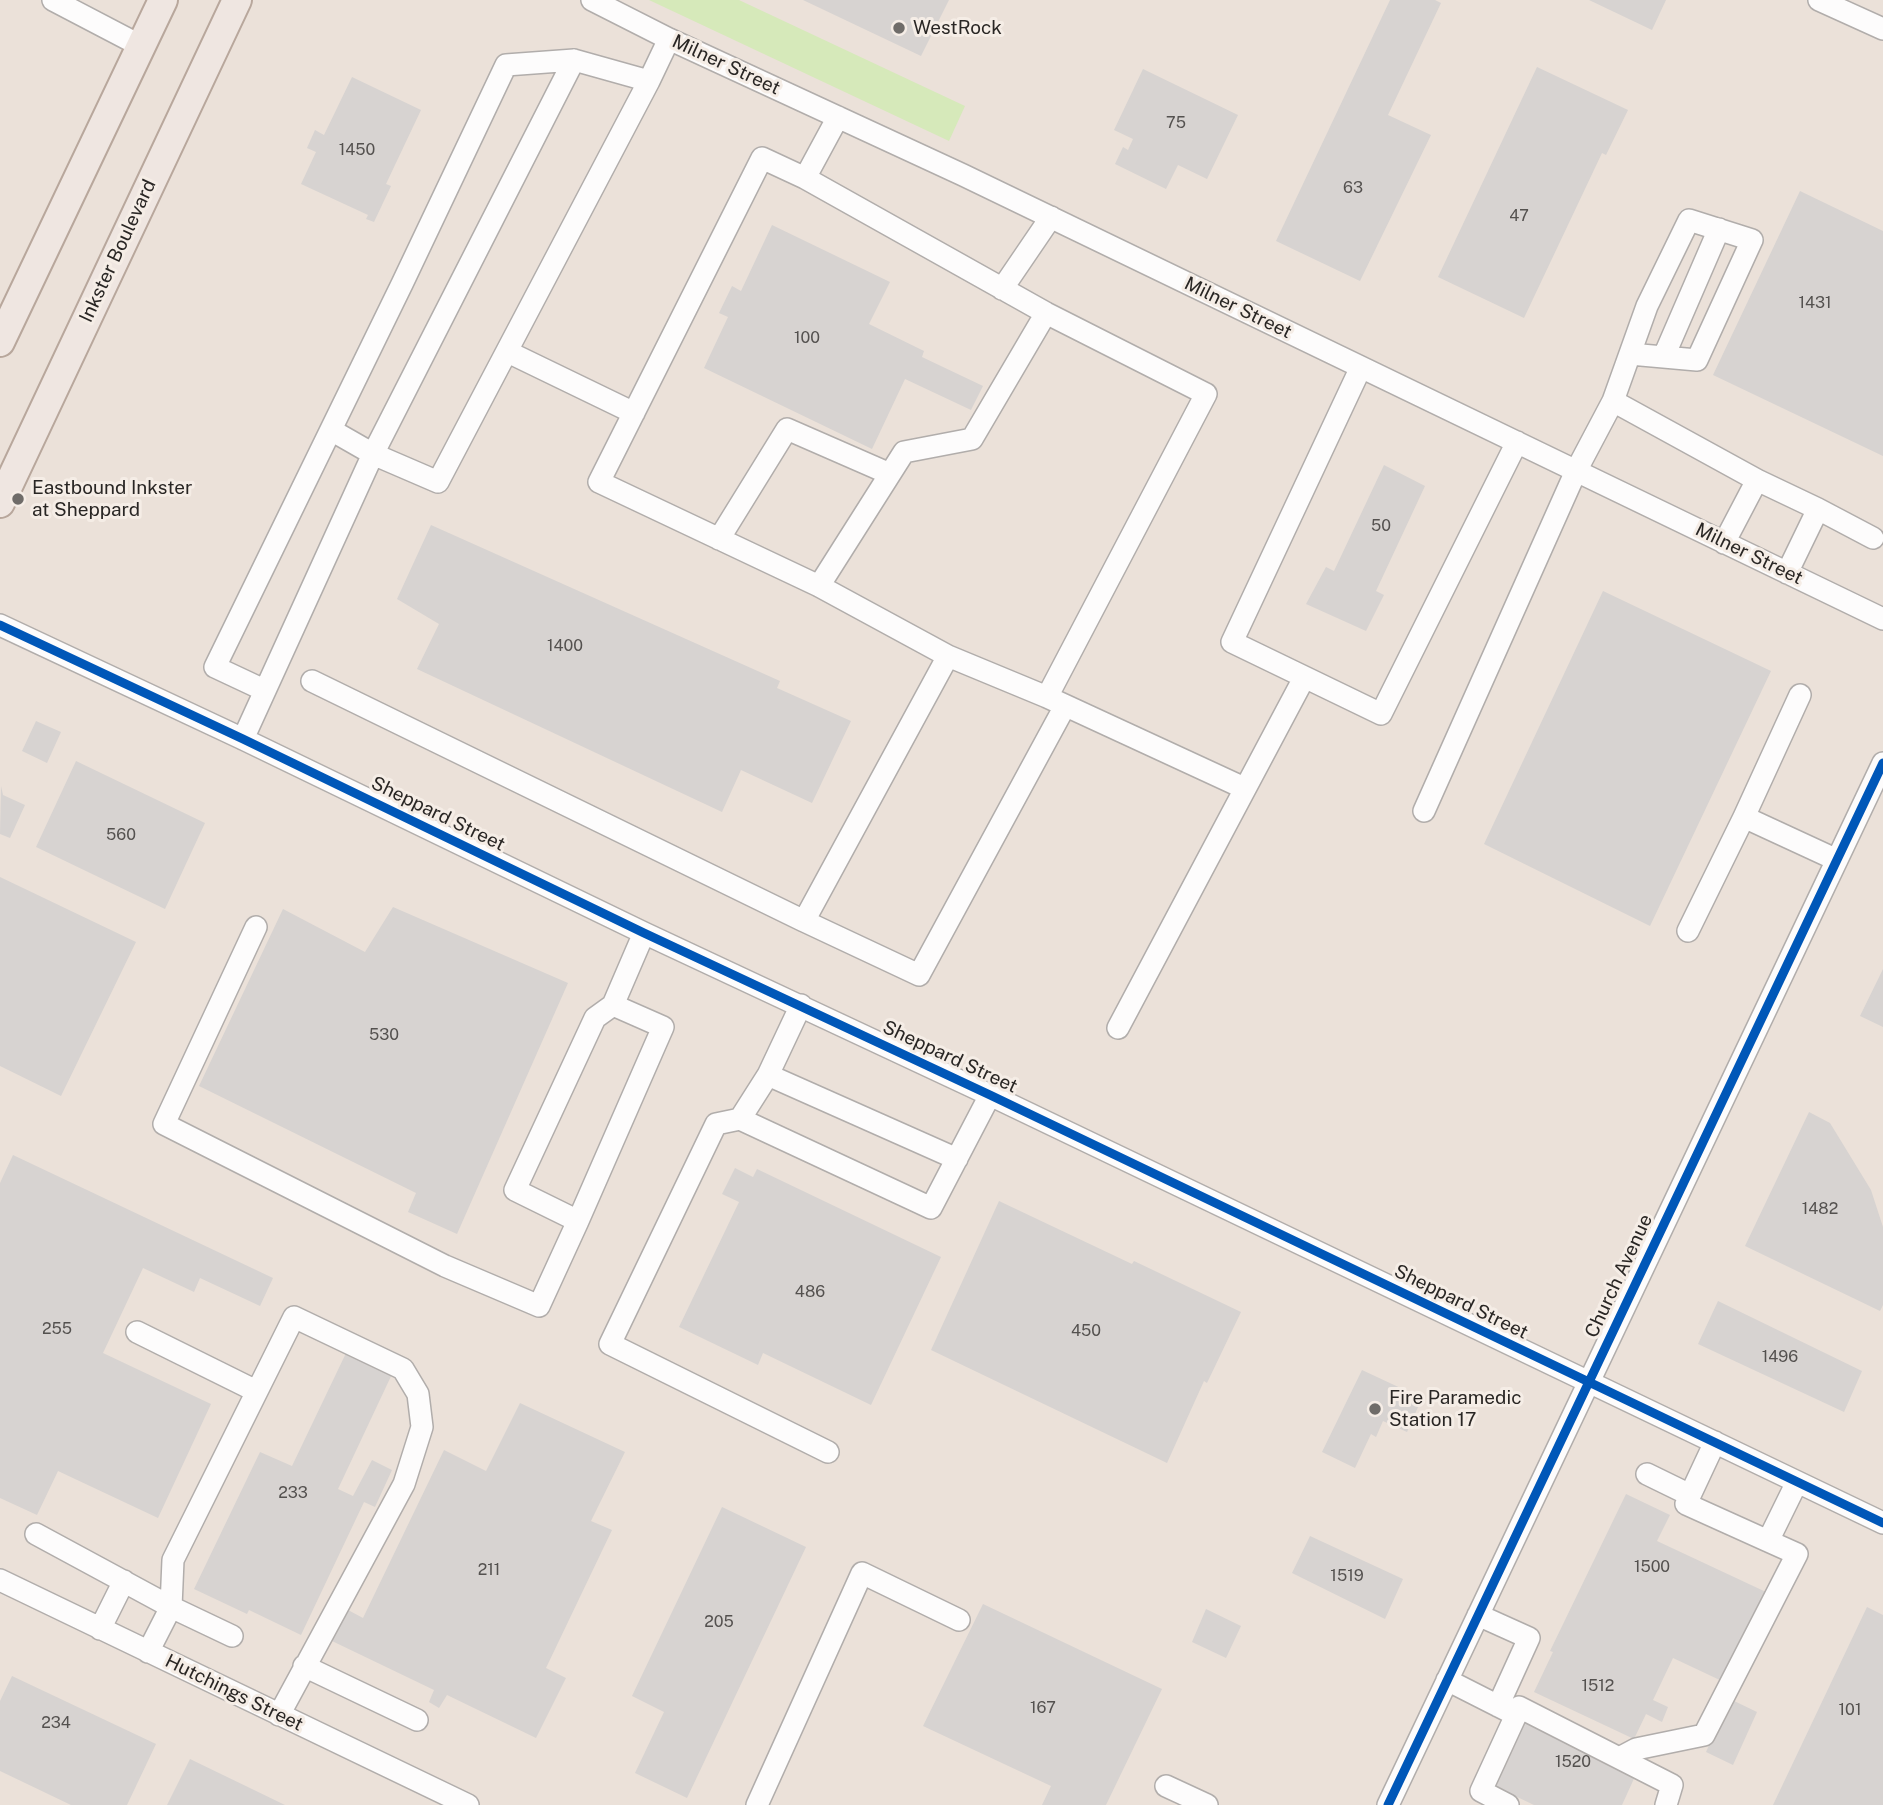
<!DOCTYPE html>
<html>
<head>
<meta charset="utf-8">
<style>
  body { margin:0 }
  canvas { display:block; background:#f2edea }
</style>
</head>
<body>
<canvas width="1883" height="1805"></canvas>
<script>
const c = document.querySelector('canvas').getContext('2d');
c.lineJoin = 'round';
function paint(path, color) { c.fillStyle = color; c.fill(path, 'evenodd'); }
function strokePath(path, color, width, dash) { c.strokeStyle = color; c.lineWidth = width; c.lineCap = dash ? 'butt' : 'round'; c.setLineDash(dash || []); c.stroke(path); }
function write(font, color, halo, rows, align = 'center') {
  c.font = font + ' "Public Sans",sans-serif'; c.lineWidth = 6; c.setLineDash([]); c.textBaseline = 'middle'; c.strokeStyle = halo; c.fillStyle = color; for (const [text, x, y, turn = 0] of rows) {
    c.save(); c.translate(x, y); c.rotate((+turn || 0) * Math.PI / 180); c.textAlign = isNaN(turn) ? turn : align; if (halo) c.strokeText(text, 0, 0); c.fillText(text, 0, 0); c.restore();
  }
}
const built = new Path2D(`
  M0,0h1883v1805h-1883z`);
const green = new Path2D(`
  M649,0h90l226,106 -16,35z`);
const building = new Path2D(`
  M803,0h146l-28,56z
  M1390,0h45l6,3 -53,112 43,20 -71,146 -84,-40z
  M1589,0h77l-14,30z
  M1537,67l91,43 -22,45 -4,-2 -78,165 -86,-41z
  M1143,69l95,46 -31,64 -29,-14 -12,24 -51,-25 8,-17 5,3 5,-11 -19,-9z
  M352,77l69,33 -35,74 5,2 -17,36 -8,-3 2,-4 -67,-31 15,-32 -9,-4 8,-18 9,5z
  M1800,191l83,40v225l-170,-81z
  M772,225l118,57 -21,42 55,27 -2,6 61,29 -12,24 -66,-31 -33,70 -168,-81 24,-51 -9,-4 13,-27 9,5z
  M1384,465l41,21 -49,105 8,4 -18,36 -60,-27 20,-37 8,4z
  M431,525l349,156 -3,7 74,33 -39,82 -71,-33 -19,42 -305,-143 22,-45 -42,-25z
  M1603,591l168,80 -121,255 -166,-82z
  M36,721l25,11 -14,31 -25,-12z
  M76,761l129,62 -40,86 -129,-62z
  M1,786l2,9 22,10 -15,33 -10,-4z
  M0,877l136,65 -75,154 -61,-30z
  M393,907l175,76 -111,251 -49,-22 8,-19 -217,-107 84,-177 82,43z
  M1883,969v58l-23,-11z
  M1809,1112l21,11 41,67 12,37v78l-3,6 -135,-65z
  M13,1155l260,123 -13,28 -60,-28 -6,14 -51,-24 -40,85 108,51 -53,114 -100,-47 -21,44 -37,-17v-315z
  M735,1168l18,9 4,-8 184,88 -70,148 -108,-52 -5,12 -79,-38 60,-125 -17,-8z
  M999,1201l133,63 2,-3 107,51 -34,71 -3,-2 -37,82 -236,-113z
  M1718,1301l144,70 -18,41 -146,-68z
  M347,1351l46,21 -55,117 15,7 19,-36 20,10 -17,37 -11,-5 -63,133 -52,-25 -2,4 -53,-25 66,-137 32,14z
  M1362,1370l60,28 -15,34 -24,-11 -7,16 -5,-3 -16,34 -33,-16z
  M520,1403l105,49 -34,69 21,9 -66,138 20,10 -30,60 -89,-43 -8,13 -10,-6 5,-12 -102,-49 16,-31 15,8 81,-168 42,21z
  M1626,1494l44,21 -13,26 109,51 -42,90 -51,-24 -20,42 15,7 -6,15 -16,-8 -12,25 -100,-47 19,-40 -3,-1z
  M722,1507l84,40 -119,251 -52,-25 29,-61 -32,-16z
  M1310,1536l93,43 -18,40 -93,-46z
  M983,1604l179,85 -56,116h-64l9,-19 -128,-60z
  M1867,1607l16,8v190h-110z
  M1206,1609l35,17 -15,32 -34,-16z
  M12,1676l144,68 -29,61h-56l-71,-34v-70z
  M1730,1699l27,13 -24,53 -27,-13z
  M1524,1718l113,54 -15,33h-88l-42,-20z
  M190,1759l95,46h-118z`);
const minor = new Path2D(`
  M53,0l88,46
  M592,0l77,39 294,136 920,444
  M1819,0l64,29
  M649,81l20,-42
  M805,178l33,-61
  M1002,289l49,-72
  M508,352l126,61
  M1664,356l55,-127
  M1361,367l-129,275 149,72 136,-272
  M1613,401l34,-95 42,-86 63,20 -55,120 -67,-6
  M331,430l42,24 201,-394
  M1818,509l55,29
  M719,539l68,-110 103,45
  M1724,543l33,-63 61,29 -31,64
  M819,586l85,-134 68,-13 74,-126
  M0,625l243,114 401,194 346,162 893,428
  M312,681l492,240 144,-265
  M1800,695l-56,122 93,43
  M1047,697l159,-303 -160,-81 -241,-135 -43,-20 -163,324 220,104 129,70 99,41 197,91
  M243,739l130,-285 65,28 211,-401 -75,-21 -68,5 -104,219 -187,383 49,23
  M1424,811l152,-340 37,-70 144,79
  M804,921l115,54 146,-269
  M256,927l-92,197 281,142 94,40 39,-85
  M1688,931l56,-114
  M613,1005l50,22 -85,194 -63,-31 80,-172 18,-13 31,-72
  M801,1005l-33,70 -28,44 -24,5 -106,220 218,108
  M1118,1028l186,-350
  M768,1075l189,84
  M740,1119l191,89 59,-113
  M137,1332l119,59
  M1715,1442l-29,62 82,37
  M1647,1474l43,21
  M36,1534l135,73 61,29
  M0,1580l468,225
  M1478,1615l51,23 -31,68
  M100,1629l24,-48
  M148,1652l23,-45 2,-47 121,-243 109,52 15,25 4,33 -18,57 -125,231
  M304,1666l113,54
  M1447,1680l69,35 -35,76 27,14
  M1516,1715l3,-8 153,78 -6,20
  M1619,1758l17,-9 68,-14 93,-181 -29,-13 29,-59
  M1166,1786l41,19
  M757,1805l105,-232 97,47
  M1388,1805l495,-1042`);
const major = new Path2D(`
  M0,342l163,-342
  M0,503l237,-503`);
const cycleway = new Path2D(`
  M0,625l243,114 401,194 346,162 893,428
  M1388,1805l495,-1042`);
const markers = [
  [899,28,7,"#6f6c69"],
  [18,499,7,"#6f6c69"],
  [1375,1409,7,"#6f6c69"]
];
const numberNames = [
  ["75",1176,123],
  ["1450",357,150],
  ["63",1353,188],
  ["47",1519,216],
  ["1431",1815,303],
  ["100",807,338],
  ["50",1381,526],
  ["1400",565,646],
  ["560",121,835],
  ["530",384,1035],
  ["1482",1820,1209],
  ["486",810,1292],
  ["255",57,1329],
  ["450",1086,1331],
  ["1496",1780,1357],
  ["233",293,1493],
  ["1500",1652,1567],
  ["211",489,1570],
  ["1519",1347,1576],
  ["205",719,1622],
  ["1512",1598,1686],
  ["167",1043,1708],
  ["101",1850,1710],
  ["234",56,1723],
  ["1520",1573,1762]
];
const poiNames = [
  ["WestRock",913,28],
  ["Eastbound Inkster",32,488],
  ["at Sheppard",32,510],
  ["Fire Paramedic",1389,1398],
  ["Station 17",1389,1420]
];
const streetNames = [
  ["Milner Street",726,65,25],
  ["Inkster Boulevard",118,251,-65],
  ["Milner Street",1238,308,26],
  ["Milner Street",1749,554,26],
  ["Sheppard Street",438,814,26],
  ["Sheppard Street",950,1057,25],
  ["Church Avenue",1619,1276,-65],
  ["Sheppard Street",1461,1302,26],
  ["Hutchings Street",234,1693,26]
];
paint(built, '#ebe1d9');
paint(green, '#d6e9ba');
paint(building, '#d7d3d1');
strokePath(minor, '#b1adab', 24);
strokePath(major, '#b8a79c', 32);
strokePath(minor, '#fdfcfc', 21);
strokePath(major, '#efe6e1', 28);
strokePath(cycleway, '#0057b8', 9);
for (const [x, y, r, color] of markers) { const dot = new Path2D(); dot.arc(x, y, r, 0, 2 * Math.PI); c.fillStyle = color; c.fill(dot); strokePath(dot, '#f5ede6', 2.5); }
write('16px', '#54514f', null, numberNames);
write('19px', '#292624', '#f5ede6', poiNames, 'left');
write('19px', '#292624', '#f5ede6', streetNames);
</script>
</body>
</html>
